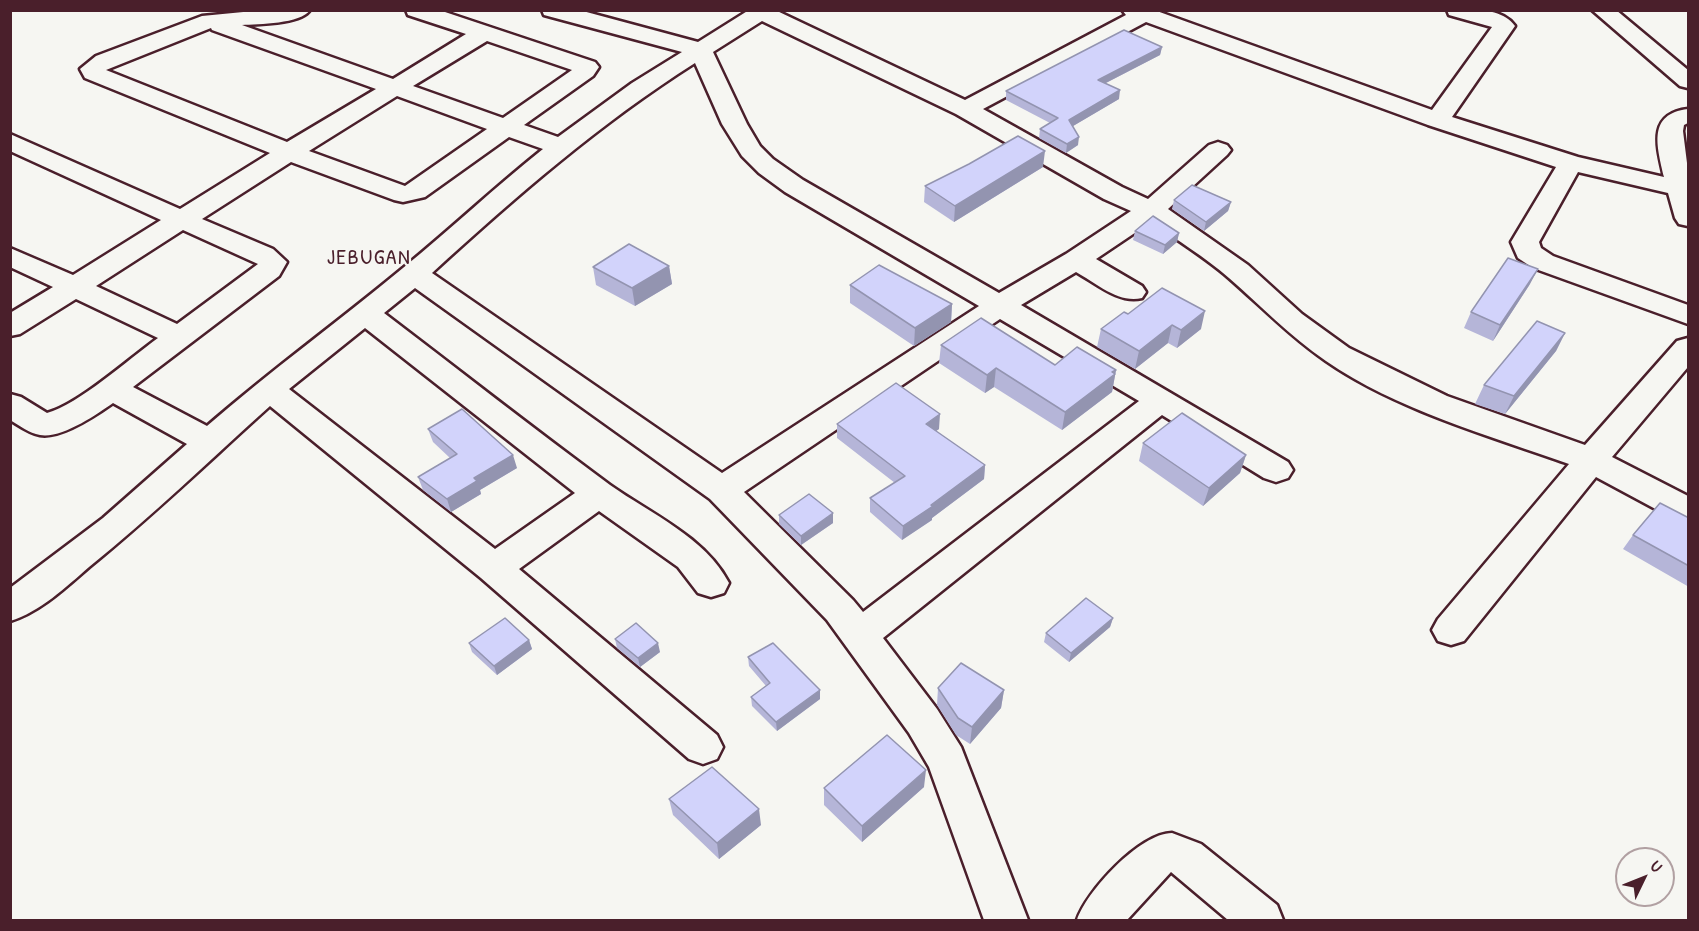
<!DOCTYPE html>
<html>
<head>
<meta charset="utf-8">
<style>
  body { margin:0 }
  #map { position:relative; width:1699px; height:931px; overflow:hidden; background:#f6f6f2; font-family:"Patrick Hand",sans-serif }
  canvas { display:block }
  .frame { position:absolute; inset:0; border:12px solid #4a1f2b; pointer-events:none }
  .north { position:absolute; left:1615px; top:847px; width:60px; height:60px; box-sizing:border-box; background:#f6f6f2; border:2px solid #b1a0a2; border-radius:50%; rotate:47deg; font-size:16px; font-weight:700; line-height:24px; text-align:center; color:#4a1f2b }
  .north::after { content:''; display:block; margin:auto; width:21px; height:27px; background:#4a1f2b; clip-path:polygon(50% 0,100% 100%,50% 72%,0 100%) }
</style>
</head>
<body>
<div id="map">
<canvas width="1699" height="931"></canvas>
<div class="frame"></div>
<div class="north">U</div>
</div>
<script>
const c = document.querySelector('canvas').getContext('2d');
c.lineJoin = 'round';
function strokePath(path, color, width, dash) { c.strokeStyle = color; c.lineWidth = width; c.lineCap = dash ? 'butt' : 'round'; c.setLineDash(dash || []); c.stroke(path); }
function paint(path, color) { c.fillStyle = color; c.fill(path, 'evenodd'); }
function write(font, color, halo, rows, align = 'center') {
  c.font = font + ' "Patrick Hand",sans-serif'; c.lineWidth = 4.5; c.setLineDash([]); c.textBaseline = 'middle'; c.strokeStyle = halo; c.fillStyle = color; for (const [text, x, y, turn = 0] of rows) {
    c.save(); c.translate(x, y); c.rotate((+turn || 0) * Math.PI / 180); c.textAlign = isNaN(turn) ? turn : align; if (halo) c.strokeText(text, 0, 0); c.fillText(text, 0, 0); c.restore();
  }
}
const minor = new Path2D(`
  M264,10h46c-9,14 -52,14 -68,15l151,54 73,-45 -58,-19 -2,-5h33l156,52 4,5 -6,9 -69,49 34,12 74,-54 50,-31 -138,-37 -2,-5h37l119,32 51,-32h26l190,90 161,-85 -4,-5h32l278,100 60,-83 -43,-12 -2,-5c22,0 54,-4 68,16l-63,91 126,40 86,20c-7,-31 -17,-63 24,-68v14l-4,2 -1,6 5,40v55l-9,-2 -4,-6 -7,-25 -90,-21 -39,70 2,6 12,8 135,49v19l-155,-56 -15,-10 -7,-16 45,-75 -128,-42 -282,-103 -163,87 139,78 26,12 61,-54 9,-3 9,3 4,5 -4,5 -59,54 80,56 54,49 47,34 98,48 138,49 92,-104 11,-3v29l-76,90 76,39v28l-12,-4 -80,-43 -132,164 -13,4 -13,-4 -6,-11 6,-11 131,-155c-79,-28 -174,-55 -243,-103 -36,-25 -65,-55 -97,-83 -24,-21 -52,-38 -78,-56l-55,37 46,27 4,6 -4,6c-23,6 -46,-15 -66,-26l-55,33 267,157 5,8 -5,8 -12,4 -12,-4 -102,-63 -279,223 54,71 24,38 67,173h-44l-55,-153 -20,-34 -82,-113 -117,-121 -295,-211 -31,25c75,57 150,116 226,172 41,29 95,52 119,98l-5,10 -13,4 -13,-4 -20,-26 -79,-56 -80,58 198,166 6,12 -6,12 -14,5 -14,-5 -208,-181 -211,-172c-60,54 -118,110 -181,161 -23,20 -49,45 -79,54v-33l93,-70 84,-74 -74,-41c-17,12 -52,36 -73,32 -11,-2 -20,-9 -30,-15v-26l11,3 26,16c31,-8 83,-55 111,-75l-82,-39 -56,35 -10,2v-23l43,-26 -43,-20v-19l63,27 88,-55 -151,-69v-17l170,75 90,-56 -185,-75 -5,-9 16,-13 106,-40zM762,21l194,93 148,85 27,12 -65,43 -67,39 -196,-113 -30,-21 -13,-13 -13,-22 -34,-72zM211,28l1,2 164,59 -89,53 -181,-72zM487,41l85,29 -69,48 -90,-32zM695,63l27,61 20,32 17,17 26,19 194,114 -257,167 -290,-200c83,-76 167,-149 263,-210zM397,96l90,33 -82,57 -96,-35zM509,137l34,12c-48,38 -92,80 -140,119 -65,54 -133,103 -196,158l-74,-39 146,-111 8,-14 -14,-13 -71,-30 89,-57 103,38 9,2 22,-5zM183,230l75,34 -81,60 -81,-38zM1000,319l139,82 -276,211 -10,-12 -109,-108zM365,328l210,165 -80,56 -206,-160z
  M1592,10h24l72,60v18l-8,-2z
  M1172,833l29,11 76,61 6,15h-55l-57,-48 -44,48h-50c9,-28 63,-87 95,-87z`);
const wall = new Path2D(`
  M1162,47l-2,8 -54,28 13,16 -46,27 5,19 -12,8 -27,-15 1,-9 10,-6 -44,-23v-9z
  M1043,167l-89,55 -30,-20 1,-16z
  M1174,200l57,2 -3,9 -24,20 -32,-22z
  M1135,231l44,2 -2,9 -14,12 -30,-14z
  M669,266l3,18 -37,22 -39,-21 -3,-18z
  M1530,284l-37,57 -29,-13 7,-16z
  M850,285l102,19 -1,18 -37,24 -64,-43z
  M1128,314l73,15 -24,19 -9,-5 -33,26 -38,-22 4,-18z
  M1565,333l-9,18 -51,63 -30,-10 9,-19z
  M941,345l114,20 61,5 -4,22 -50,38 -68,-43 -9,6 -46,-30z
  M837,424l102,5 -3,2 49,34 -1,14 -52,39v2l-30,20 -32,-28v-14l25,-15 -58,-45z
  M428,429l89,39 -37,22 1,4 -30,18 -28,-22 -5,-13 32,-19 -17,-16z
  M1143,443l103,12 -6,18 -37,33 -64,-45z
  M779,515l54,8 -32,22 -22,-21z
  M1689,518v69l-66,-38 10,-14z
  M1113,618l-3,9 -41,35 -25,-20 2,-9z
  M615,639l45,13 -20,15 -23,-19z
  M529,640l3,9 -35,26 -25,-23 -3,-9z
  M748,657l72,42 -43,32 -25,-25 -1,-9 15,-11 -17,-20z
  M938,688l66,2 -3,18 -31,36 -14,-9 -19,-30z
  M924,787l-62,55 -38,-37v-17z
  M669,799l92,26 -42,34 -46,-44z`);
const shadedWall = new Path2D(`
  M1162,47l-2,8 -64,33 2,-8z
  M1120,90l-1,9 -51,30 1,-9z
  M1079,137l-1,8 -12,8 1,-9z
  M1045,151l-2,16 -89,55 1,-16z
  M1231,202l-3,9 -24,20 2,-9z
  M1179,233l-2,9 -14,12 2,-9z
  M669,266l3,18 -37,22 -3,-18z
  M1538,269l-8,15 -37,57 7,-16z
  M952,304l-1,18 -37,24 1,-18z
  M1205,311l-4,18 -24,19 4,-18z
  M1172,325l-4,18 -33,26 4,-18z
  M1565,333l-9,18 -51,63 9,-18z
  M996,368l-2,19 -9,6 2,-18z
  M1116,370l-4,22 -50,38 3,-18z
  M940,414l-1,15 -13,9v-14z
  M513,455l4,13 -37,22 1,4 -30,18 -4,-13 27,-21z
  M1246,455l-6,18 -37,33 6,-18z
  M985,465l-1,14 -52,39v2l-30,20 1,-14z
  M833,513v10l-32,22v-9z
  M1113,618l-3,9 -41,35 2,-9z
  M529,640l3,9 -35,26 -3,-9z
  M658,643l2,9 -20,15 -2,-9z
  M820,690v9l-43,32 -1,-9z
  M1004,690l-3,18 -31,36 2,-17z
  M926,770l-2,17 -62,55v-16z
  M759,809l2,16 -42,34 -2,-16z`);
const building = new Path2D(`
  M1124,30l38,17 -64,33 22,10 -51,30 10,17 -12,7 -27,-15 18,-11 -52,-27z
  M1018,136l27,15 -90,55 -30,-20 44,-22z
  M1192,185l39,17 -25,20 -32,-22z
  M1153,216l26,17 -14,12 -30,-14z
  M629,244l40,22 -37,22 -39,-21z
  M1508,258l30,11 -38,56 -29,-13z
  M879,265l73,39 -37,24 -65,-43z
  M1162,288l43,23 -24,19 -9,-5 -33,26 -38,-22 23,-17 4,2z
  M981,318l74,47 22,-18 39,23 -4,2 3,2 -50,38 -69,-44 -9,7 -46,-30z
  M1537,321l28,12 -51,63 -30,-11z
  M896,383l44,31 -14,10 59,41 -54,40 2,1 -30,20 -33,-28 35,-22 -68,-52z
  M462,409l51,46 -39,23 3,3 -30,18 -29,-22 39,-23 -29,-25z
  M1182,413l64,42 -37,33 -66,-45z
  M809,494l24,19 -32,23 -22,-21z
  M1660,503l29,15v48l-56,-31z
  M1086,598l27,20 -42,35 -25,-20z
  M505,618l24,22 -35,26 -25,-23z
  M636,623l22,20 -20,15 -23,-19z
  M773,643l47,47 -44,32 -25,-25 19,-14 -22,-26z
  M961,663l43,27 -32,37 -14,-9 -20,-30z
  M887,735l39,35 -64,56 -38,-38z
  M712,767l47,42 -42,34 -48,-44z`);
const quarterNames = [
  ["JEBUGAN",369,258]
];
strokePath(minor, '#4a1f2b', 5);
paint(minor, '#f6f6f2');
paint(wall, '#b5b5d8');
paint(shadedWall, '#9394b0');
paint(building, '#d2d3fb');
strokePath(building, '#9394b0', 1.5);
c.letterSpacing = '1.5px';
write('22px', '#4a1f2b', '#f6f6f2', quarterNames);
c.letterSpacing = '0px';
</script>
</body>
</html>
